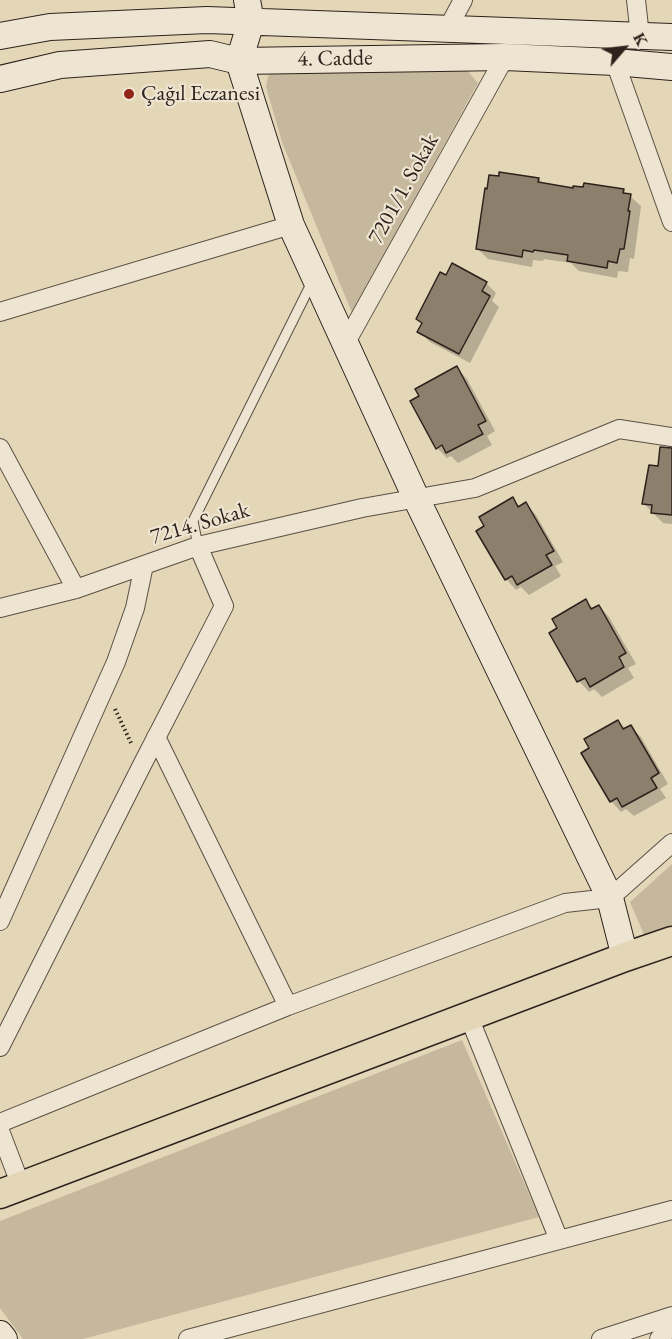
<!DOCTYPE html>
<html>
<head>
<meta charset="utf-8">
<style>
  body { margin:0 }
  #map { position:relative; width:672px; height:1339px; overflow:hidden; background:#e4d7b8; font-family:"EB Garamond",serif }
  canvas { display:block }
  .north { position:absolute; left:594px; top:18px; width:60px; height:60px; -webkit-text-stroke:4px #ede5d1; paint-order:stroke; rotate:62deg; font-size:16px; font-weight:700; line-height:24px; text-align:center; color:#2d221c }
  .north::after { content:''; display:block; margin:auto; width:21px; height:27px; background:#2d221c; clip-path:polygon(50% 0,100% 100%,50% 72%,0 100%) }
</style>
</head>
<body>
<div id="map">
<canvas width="672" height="1339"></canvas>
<div class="north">K</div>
</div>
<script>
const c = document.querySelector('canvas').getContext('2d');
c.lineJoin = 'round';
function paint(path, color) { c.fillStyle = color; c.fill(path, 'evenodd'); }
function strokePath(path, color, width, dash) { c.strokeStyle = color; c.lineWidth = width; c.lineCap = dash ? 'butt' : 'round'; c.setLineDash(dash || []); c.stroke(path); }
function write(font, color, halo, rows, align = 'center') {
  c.font = font + ' "EB Garamond",serif'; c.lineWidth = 4.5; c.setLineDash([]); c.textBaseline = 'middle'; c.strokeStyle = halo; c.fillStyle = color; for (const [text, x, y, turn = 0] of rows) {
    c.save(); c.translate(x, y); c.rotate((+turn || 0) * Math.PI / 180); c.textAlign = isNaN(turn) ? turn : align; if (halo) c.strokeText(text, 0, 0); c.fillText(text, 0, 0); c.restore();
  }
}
const green = new Path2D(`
  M282,65l182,2 14,16 -126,230 -70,-171 -16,-55 2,-11z
  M672,864v63l-27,10 -15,-35z
  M462,1040l77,177 -456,122h-60l-23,-31v-87z`);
const shadow = new Path2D(`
  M539,179l5,6 30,5h49l18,16 -7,53 -4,-1 -2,14 -10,-1 -1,7 -38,-7 -8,-8 -27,-4 -1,2 -10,-1 -1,7 -44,-8 -11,-11z
  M447,277l39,6 10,10 -4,8 7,6 -29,56 -40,-21 -11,-10 4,-8 -5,-5z
  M457,368l10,11 28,52 -8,5 5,9 -34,18 -7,-7 -4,2 -10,-10z
  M672,459v65l-9,-1 -19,-19 15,-36z
  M513,499l8,8 4,-3 11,11 27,47 -8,4 6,10 -32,19 -8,-8 -5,3 -10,-11 -20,-52z
  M585,601l9,8 5,-3 10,11 27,47 -8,4 6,10 -32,19 -8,-8 -5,3 -10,-11 -28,-48 9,-4z
  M618,721l8,8 5,-2 10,10 27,47 -8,5 6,9 -32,18 -8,-7 -5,3 -10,-11z`);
const building = new Path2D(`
  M499,172l40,6 -1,4 35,6v-2l10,1 1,-4 40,6 -1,4 8,1 -3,17h2l-6,38h-4l-3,14 -9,-2 -1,7 -40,-7 1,-6 -34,-5 -1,2 -10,-2 -1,7 -46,-8 9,-61 2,1 2,-14 10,1z
  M452,263l35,19 -5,9 8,5 -31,58 -42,-22 5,-9 -6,-4 24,-47 6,3z
  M457,366l29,55 -8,4 5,9 -37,19 -4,-8 -6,4 -26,-48 9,-5 -4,-7z
  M660,447l12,1v67l-21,-2 1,-8 -10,-1 7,-39 9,1z
  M513,497l5,10 8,-5 28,49 -8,4 6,10 -35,20 -5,-9 -7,4 -29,-49 8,-5 -5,-9z
  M586,599l5,10 8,-4 27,48 -7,4 5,10 -34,20 -5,-9 -8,4 -28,-49 8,-5 -5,-9z
  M618,720l5,9 8,-4 28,48 -8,5 6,10 -35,19 -5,-9 -7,4 -29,-49 8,-5 -5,-9z`);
const path = new Path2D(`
  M115,709l17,36`);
const lane = new Path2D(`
  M198,546l-5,-25 119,-239`);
const street = new Path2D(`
  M636,0l4,36
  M448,28l15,-28
  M615,62l57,160
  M0,312l291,-87
  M345,344l160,-287
  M0,448l76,141
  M0,608l76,-19 122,-43 164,-38 113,-20 144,-59 53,8
  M156,737l132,269
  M0,921l116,-259 19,-54 9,-43
  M469,1017l90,223
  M0,1047l142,-282 82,-159 -26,-60
  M0,1123l288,-117 277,-103 45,-5 62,-55
  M0,1131l21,55
  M188,1339l484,-129
  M601,1339l71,-23
  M659,1339l13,-14`);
const secondary = new Path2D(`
  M247,0l4,22 -12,39 52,164 125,273 194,400 15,59
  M0,36l50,-9 157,-7 465,17
  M0,79l60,-14 150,-11 29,7 266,-4 110,5 57,5
  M0,1334l4,5`);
const primary = new Path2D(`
  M0,1194l625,-237 47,-16`);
const markers = [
  [129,94,6,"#8f2418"]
];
const streetNames = [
  ["4. Cadde",335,59,-1],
  ["7201/1. Sokak",404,189,-61],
  ["7214. Sokak",200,524,-16]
];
const poiNames = [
  ["Çağıl Eczanesi",141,94]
];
paint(green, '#c5b89d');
paint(shadow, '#0003');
paint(building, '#8c806d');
strokePath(building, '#2d221c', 1.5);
strokePath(lane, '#5b4f43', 11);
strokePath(street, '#5b4f43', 20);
strokePath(secondary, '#2d221c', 28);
strokePath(primary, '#2d221c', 31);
strokePath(path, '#2d221c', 4, [1.5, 3]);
strokePath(lane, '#ede5d1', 9);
strokePath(street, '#ede5d1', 18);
strokePath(secondary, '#ede5d1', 26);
strokePath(primary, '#e4d7b8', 28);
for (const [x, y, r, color] of markers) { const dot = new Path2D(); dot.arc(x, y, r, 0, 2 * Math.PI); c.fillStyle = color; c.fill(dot); strokePath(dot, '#ede5d1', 2); }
write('22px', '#2d221c', '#ede5d1', streetNames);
write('22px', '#2d221c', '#ede5d1', poiNames, 'left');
</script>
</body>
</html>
